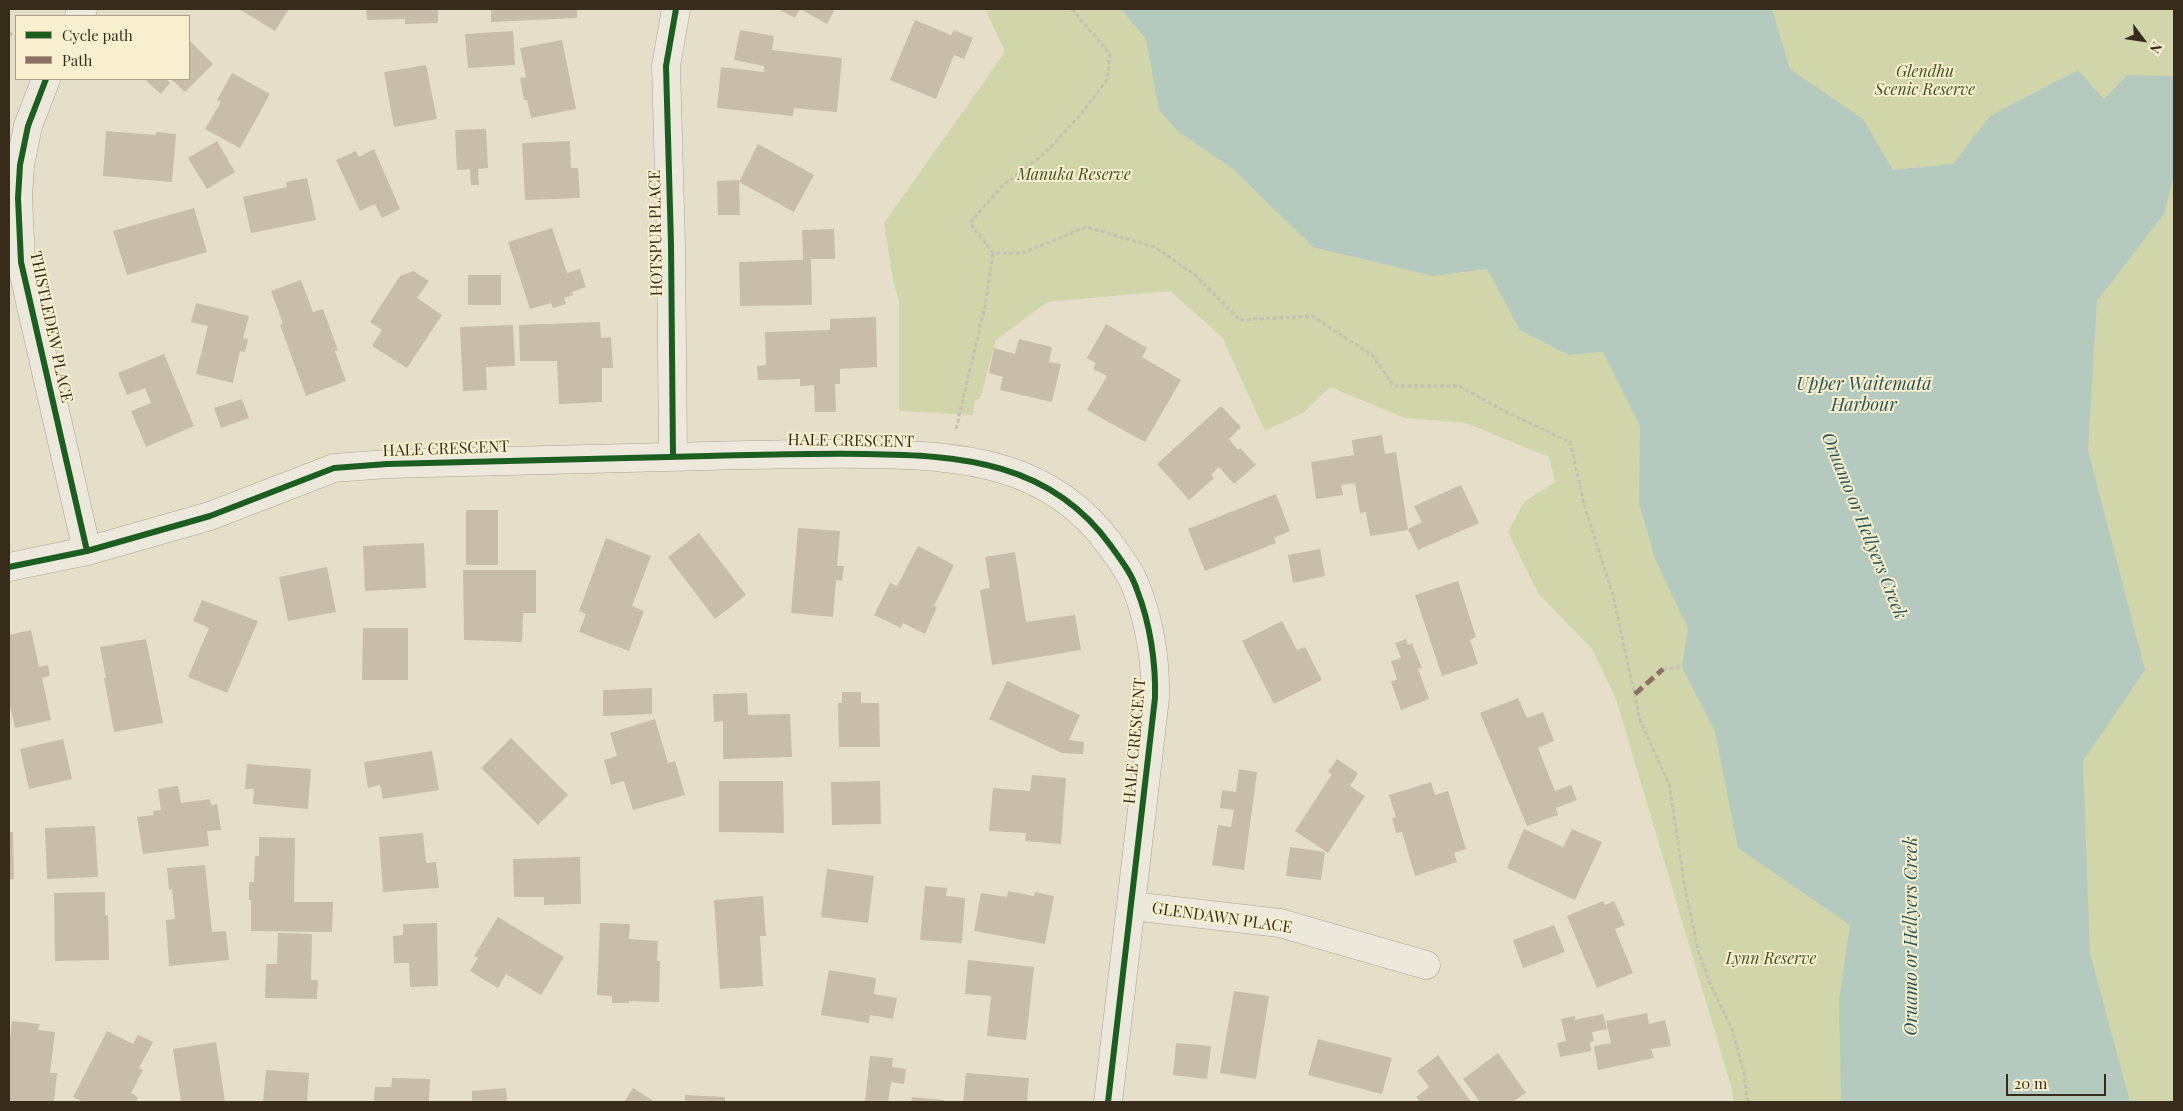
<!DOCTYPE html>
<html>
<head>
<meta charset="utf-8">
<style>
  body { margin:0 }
  #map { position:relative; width:2183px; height:1111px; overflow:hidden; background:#e5dfc9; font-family:"Playfair Display",serif }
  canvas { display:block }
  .frame { position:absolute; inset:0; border:10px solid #372c1b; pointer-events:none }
  .legend { position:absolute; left:15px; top:15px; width:175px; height:65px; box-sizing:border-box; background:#f7efcd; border:1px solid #aaa186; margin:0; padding:6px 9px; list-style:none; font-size:15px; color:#372c1b }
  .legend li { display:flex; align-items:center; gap:10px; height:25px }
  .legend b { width:25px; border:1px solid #aaa186 }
  .north { position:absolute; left:2118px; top:15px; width:50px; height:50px; -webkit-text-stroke:4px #f7efcd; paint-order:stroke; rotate:121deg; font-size:14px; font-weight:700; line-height:20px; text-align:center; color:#372c1b }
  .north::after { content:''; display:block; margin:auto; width:18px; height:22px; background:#372c1b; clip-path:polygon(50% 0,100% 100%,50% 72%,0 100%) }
  .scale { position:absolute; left:2006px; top:1074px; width:100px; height:22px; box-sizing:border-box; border:2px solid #372c1b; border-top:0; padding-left:6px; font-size:15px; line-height:18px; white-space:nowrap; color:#372c1b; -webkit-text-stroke:4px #f7efcd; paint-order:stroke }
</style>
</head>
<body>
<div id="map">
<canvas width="2183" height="1111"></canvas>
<div class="frame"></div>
<ul class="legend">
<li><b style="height:6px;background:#1b5e20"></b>Cycle path</li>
<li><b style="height:6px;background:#8d6e63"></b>Path</li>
</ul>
<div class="north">N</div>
<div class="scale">20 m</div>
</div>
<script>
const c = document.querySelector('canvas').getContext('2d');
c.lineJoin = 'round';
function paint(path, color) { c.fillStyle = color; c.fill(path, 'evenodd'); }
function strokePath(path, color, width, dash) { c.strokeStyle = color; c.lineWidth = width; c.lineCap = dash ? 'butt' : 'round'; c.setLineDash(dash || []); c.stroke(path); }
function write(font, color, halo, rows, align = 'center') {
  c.font = font + ' "Playfair Display",serif'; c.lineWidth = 4; c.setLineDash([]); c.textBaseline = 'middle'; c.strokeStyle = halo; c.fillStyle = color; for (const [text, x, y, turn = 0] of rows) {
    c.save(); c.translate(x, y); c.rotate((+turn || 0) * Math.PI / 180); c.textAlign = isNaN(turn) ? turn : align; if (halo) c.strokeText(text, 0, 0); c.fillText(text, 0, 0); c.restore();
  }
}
const green = new Path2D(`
  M985,9h1189v1093h-440l-3,-16 -115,-387 -24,-50 -54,-56 -30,-61 16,-30 31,-20 -6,-25 -83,-34 -61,-5 -75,-31 -27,26 -38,18 -43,-94 -52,-46 -123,11 -51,38 -16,59 -5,1 -2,15 -74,-4v-109l-6,-22 -9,-57 121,-171z`);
const water = new Path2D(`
  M1121,9h651l18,60 73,50 30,51 60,-6 37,-48 88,-46 26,29 23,-24 47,1v99l-10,39 -67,87 -9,149 57,220 -62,91 7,192 40,149h-289l-2,-101 11,-76 -112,-77 -23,-116 -33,-65 6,-39 -33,-69 -16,-56 1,-77 -37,-74 -34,3 -49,-25 -33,-61 -54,7 -120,-29 -80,-78 -54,-37 -20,-22 -13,-71z`);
const building = new Path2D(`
  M239,9h50l-14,22z
  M366,9h72v14l-33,1v-5l-38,1z
  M491,9h86v9l-86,4z
  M778,9h57l-8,15 -27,-15 -5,9z
  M915,20l36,15 3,-5 19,8 -9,21 -10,-4 -18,44 -46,-19z
  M740,30l34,6 -2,14 70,8 -5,54 -43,-4 -1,8 -76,-8 4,-41 43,5v-6l-30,-6z
  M513,31l2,34 -47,3 -3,-34z
  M189,40l24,24 -28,28 -14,-13h18z
  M562,40l14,69 -45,9 -4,-18h-3l-4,-22 6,-1 -6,-29z
  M426,65l11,54 -43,8 -10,-55z
  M232,73l38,21 -30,54 -35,-19 16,-27 -4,-2z
  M144,79h22l4,4 -9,11z
  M486,129l2,39 -10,1 1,16h-8l-1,-16 -13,1 -2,-40z
  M106,131l50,4v-3l20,2 -4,48 -69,-6z
  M217,141l18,31 -28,17 -19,-31z
  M570,141l1,27h7l2,30 -55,2 -3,-57z
  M758,144l56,31 -20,37 -55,-30z
  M374,149l26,60 -18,9 -7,-14 -15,7 -24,-51 20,-9 3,6z
  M307,178l9,42 -65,13 -8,-36 44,-10 -1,-5z
  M739,180l1,35h-22l-1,-34z
  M194,208l13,44 -80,23 -14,-44z
  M552,228l15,45 13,-4 6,18 -14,5 1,3 -9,3 2,6 -13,4 -2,-5 -21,6 -22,-67z
  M834,229l1,30h-24l1,46 -72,1 -1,-44 64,-2 -1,-30z
  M413,271l16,10 -12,17 25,17 -35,53 -35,-22 10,-16 -12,-8 30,-46z
  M468,275h33v30h-33z
  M301,280l12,32 10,-3 15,41 -3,1 11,30 -40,15 -26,-71 3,-1 -12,-33z
  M196,303l53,13 -6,22 5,1 -3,13 -5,-1 -7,32 -37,-9 12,-48 -17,-4z
  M876,317l1,50 -37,2v15h-5l1,28h-21l-1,-27 -14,1v-7l-42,1 -1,-14 9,-1 -1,-33 65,-2v-11z
  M600,322l1,16 10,-1 2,31h-11v34l-43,2 -2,-43h-37l-1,-36z
  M1106,324l41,24 -5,9 39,23 -36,62 -58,-32 20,-34 -14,-7 3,-6 -9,-5z
  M513,325l2,41 -29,1 1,23 -24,1 -3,-64z
  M1019,339l33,8 -3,15 12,2 -9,38 -52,-12 3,-13 -14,-4 5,-25 21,6z
  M164,354l30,72 -48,21 -15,-36 20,-8 -6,-15 -18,7 -9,-22z
  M242,399l7,19 -28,10 -7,-20z
  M1221,406l20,21 -12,12 9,11 2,-2 16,17 -22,19 -15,-17 -8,8 3,3 -25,22 -32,-36z
  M1382,435l3,19 11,-2 12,78 -38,6 -4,-24 -6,1 -5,-30 -14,2 2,10 -27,4 -5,-37 43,-7 -2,-15z
  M1461,485l18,38 -61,27 -10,-21 14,-7 -8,-16z
  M1276,494l14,37 -16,7 2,5 -71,28 -17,-42z
  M466,510h32v55h-32z
  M798,528l42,3 -3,35h7l-2,15 -6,-1 -3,37 -42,-4z
  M699,533l47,62 -31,24 -47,-62z
  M606,538l45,18 -19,50 12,5 -15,40 -50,-19 7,-18 -7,-3z
  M424,543l2,45 -61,3 -2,-45z
  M918,546l36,19 -20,41 3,1 -12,27 -22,-11 -2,5 -27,-13 16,-32 7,3z
  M1320,549l5,27 -32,7 -5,-28z
  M1015,552l11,70 49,-7 6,35 -89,15 -12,-75 10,-2 -5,-31z
  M327,567l9,45 -48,9 -9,-44z
  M463,570h73v43h-13l-1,29 -58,-2z
  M1458,581l18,56 -6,3 8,24 -36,12 -27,-81z
  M202,600l56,21 -31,72 -39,-16 21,-49 -16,-7z
  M1282,621l15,29 8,-3 17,33 -48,24 -32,-63z
  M363,628h45v52h-46z
  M31,630l8,37 9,-2 2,11 -8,2 9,42 -36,8 -6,-27v-66z
  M146,639l17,84 -49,9 -10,-54h2l-6,-31z
  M1406,639l2,6 4,-2 10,25 -4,1 11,30 -28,11 -10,-28 6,-3 -6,-18 10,-3 -6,-15z
  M1007,681l73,34 -11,25 15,2 -1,12 -21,-1 -73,-34z
  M652,688v26l-49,2v-26z
  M842,692h19v11h18l1,44h-41l-1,-44h4z
  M747,693l1,22 42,-1 2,43 -69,2v-38l-9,1 -1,-28z
  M1518,698l9,20 16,-6 11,29 -16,7 17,43 16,-6 6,15 -21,8 2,7 -31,11 -47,-113z
  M655,719l13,44 7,-2 10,34 -52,15 -9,-29 -13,4 -7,-25 13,-4 -7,-23z
  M511,738l57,57 -30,30 -57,-57z
  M63,739l9,40 -43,10 -9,-40z
  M432,751l7,39 -56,9 -3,-14 -12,3 -4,-26z
  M1337,759l21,14 -8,13 15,10 -37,57 -33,-22 37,-57 -4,-2z
  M247,764l64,5 -3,40 -55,-5 1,-15h-9z
  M1239,769l18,3 -13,98 -32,-5 6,-40 13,2 3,-17 -14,-2 2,-18 14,2z
  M1032,775l34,3 -5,66 -36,-3 1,-8 -37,-2 4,-43 37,3z
  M719,781h64l1,52 -65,-1z
  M880,781l1,43 -49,1 -1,-43z
  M1431,782l4,13 13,-4 18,58 -12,4 3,9 -42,14 -13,-44 -6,1 -4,-15 4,-1 -7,-22z
  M178,786l3,17 29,-4 1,6 6,-1 4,26 -14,1 2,15 -66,8 -6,-37 17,-2 -1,-4 8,-1 -3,-21z
  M95,826l3,51 -51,2 -2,-51z
  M1524,829l39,18 9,-18 30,13 -27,58 -68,-32z
  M9,832h4l1,47h-5z
  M423,833l3,30 10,-1 3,26 -56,4 -4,-55z
  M259,837l36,1 -1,64h39l-1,30 -81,-1v-31h-2v-18h5l1,-26h4z
  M1290,847l35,5 -4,28 -35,-4z
  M580,857l1,47 -37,1v-8h-30l-1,-38z
  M205,865l7,67 14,-1 3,29 -60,6 -3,-46 9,-1 -3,-30 -3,1 -2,-22z
  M827,869l47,7 -6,47 -47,-6z
  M925,886l22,2 -1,8 19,2 -3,45 -42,-3z
  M1008,891l26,5 1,-4 19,4 -9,48 -71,-13 7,-38 26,4z
  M105,892v23h3l1,45 -54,1 -1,-68z
  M763,896l3,40h-6l3,50 -43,3 -6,-89z
  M1603,901l2,4 9,-4 11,24 -10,4 18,44 -36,15 -30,-72z
  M498,917l66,40 -23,38 -35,-21 -8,14 -28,-17 8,-13 -4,-2z
  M437,923l1,63 -28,1 -1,-24h-15l-1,-27 10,-1v-11z
  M600,923l30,1 -1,15 29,2 -1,20h3l-1,41 -30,-1v2h-17v-7l-15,-1z
  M1554,925l11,27 -42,16 -10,-28z
  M278,933l34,1 -1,46h7l-1,19 -52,-1 1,-34h11z
  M968,960l66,7 -8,73 -39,-4 4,-40 -26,-2z
  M829,970l47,8 -2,16 23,4 -4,21 -23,-4 -1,8 -48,-8z
  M1234,991l35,5 -13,83 -36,-6z
  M1647,1013l2,11 16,-4 6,26 -20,3 3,9 -56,12 -4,-24 17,-3 -5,-22z
  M1603,1014l4,15 -15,3 2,9 -4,1 1,9 -31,6 -3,-14 9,-2 -5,-22 14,-3v4z
  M12,1021l28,3 -2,6 17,2 -5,41h7l-3,29h-45v-52z
  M107,1031l26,13 5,-9 15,7 -14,26 4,2 -12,23 7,4 -2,5h-53l-10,-5z
  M1318,1039l74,19 -10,36 -74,-19z
  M216,1042l9,60h-44l-8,-53z
  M1176,1043l35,3 -4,33 -34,-4z
  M1498,1053l28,40 -14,9h-32l-17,-23z
  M1438,1055l33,47h-51l-4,-5 13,-10 -12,-16z
  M870,1056l23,2 -1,9 14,2 -2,15 -13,-2 -3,20h-23z
  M266,1070l43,3 -2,29h-44z
  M966,1073l63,5 -2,24h-64z
  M392,1078l38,1 -1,23h-55l1,-15h16z
  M506,1088l1,14h-35v-11z
  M633,1088l22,14h-31z
  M685,1095l40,2v5h-40z
  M912,1097l32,3 -1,2h-32z`);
const path = new Path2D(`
  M1072,9l38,45 -3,26 -26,34 -36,39 -44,34 -31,36 23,30h30l63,-26 69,20 40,28 45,45 72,-4 60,39 22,31h65l45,25 66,31 15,66 28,87 27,125 29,64 16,104 14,66 14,36 19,39 12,44 4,29
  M9,33l7,4
  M956,429l29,-123 8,-53
  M1663,669l19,-2`);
const street = new Path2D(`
  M79,16l4,-7
  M46,79l-18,47 -8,39 -2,33 3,64 66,289
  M673,457l-2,-213 -5,-178 10,-57
  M9,567l78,-16 123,-35 124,-48 53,-4c107,-3 214,-5 321,-8 53,-1 105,-3 157,-2 96,1 186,8 246,92 10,14 21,28 26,44 13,33 19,73 18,108l-47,404
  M1132,906l148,17 146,42`);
const quiet = new Path2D(`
  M1635,694l28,-25`);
const cycleway = new Path2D(`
  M46,79l-18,47 -8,39 -2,33 3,64 66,289
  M673,457l-2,-213 -5,-178 10,-57
  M9,567l78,-16 123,-35 124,-48 53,-4c107,-3 214,-5 321,-8 53,-1 105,-3 157,-2 96,1 186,8 246,92 10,14 21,28 26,44 13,33 19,73 18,108l-47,404`);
const parkNames = [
  ["Glendhu",1925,72],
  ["Scenic Reserve",1925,90],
  ["Manuka Reserve",1074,175],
  ["Lynn Reserve",1771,959]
];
const streetNames = [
  ["HOTSPUR PLACE",656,233,-91],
  ["THISTLEDEW PLACE",51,327,78],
  ["HALE CRESCENT",851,441,1],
  ["HALE CRESCENT",446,449,-2],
  ["HALE CRESCENT",1135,741,-85],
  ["GLENDAWN PLACE",1222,918,8]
];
const waterNames = [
  ["Upper Waitematā",1864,384],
  ["Harbour",1864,405],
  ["Oruamo or Hellyers Creek",1864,526,68],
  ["Oruamo or Hellyers Creek",1911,936,-90]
];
paint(green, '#d1d6aa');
paint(water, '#b5cabf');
paint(building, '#c8bdaa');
strokePath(street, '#a9a293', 29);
strokePath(path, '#c4c0b2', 3, [4, 2.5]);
strokePath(street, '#ece8db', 28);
strokePath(quiet, '#8d6e63', 5, [10, 5]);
strokePath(cycleway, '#1b5e20', 6);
write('italic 16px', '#415421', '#f7efcd', parkNames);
write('16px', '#372c1b', '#f7efcd', streetNames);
write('italic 18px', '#2a5558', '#f7efcd', waterNames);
</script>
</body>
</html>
